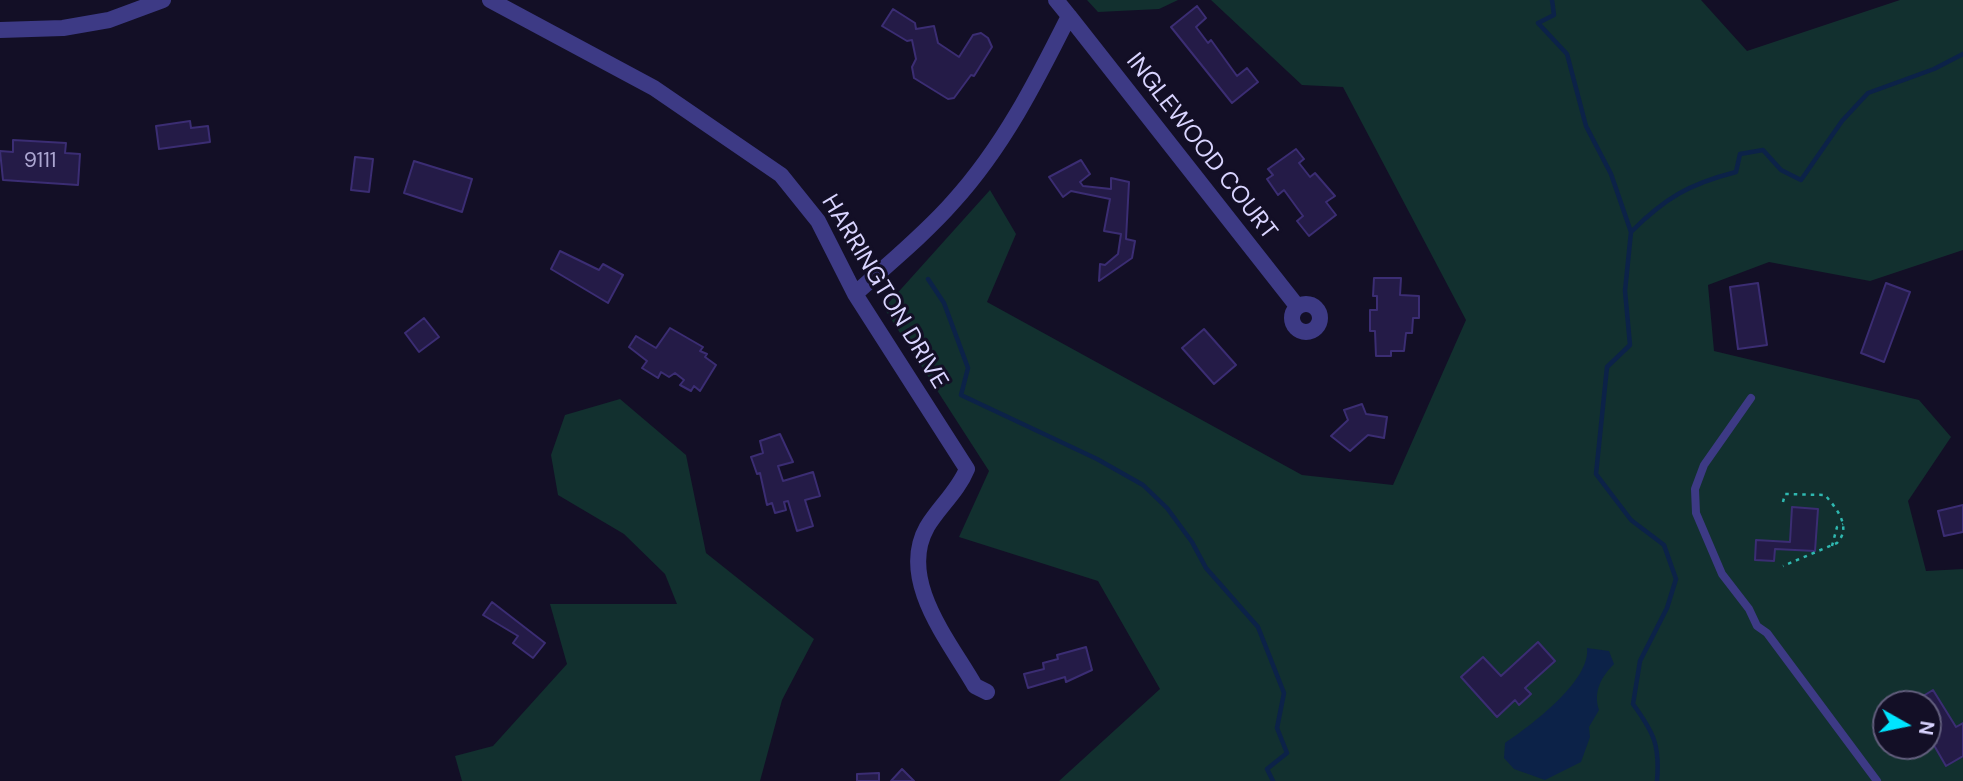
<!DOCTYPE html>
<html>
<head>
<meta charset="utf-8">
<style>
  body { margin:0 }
  #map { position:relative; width:1963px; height:781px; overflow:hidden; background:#130f26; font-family:"DM Sans",sans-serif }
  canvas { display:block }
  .north { position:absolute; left:1872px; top:690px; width:70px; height:70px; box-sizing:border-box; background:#130f26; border:2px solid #625e7d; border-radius:50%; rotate:99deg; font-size:19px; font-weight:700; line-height:28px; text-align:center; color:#d9d4ff }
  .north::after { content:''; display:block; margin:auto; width:24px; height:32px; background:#00e5ff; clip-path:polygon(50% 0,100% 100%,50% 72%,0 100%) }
</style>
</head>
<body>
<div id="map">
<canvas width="1963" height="781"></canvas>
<div class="north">N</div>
</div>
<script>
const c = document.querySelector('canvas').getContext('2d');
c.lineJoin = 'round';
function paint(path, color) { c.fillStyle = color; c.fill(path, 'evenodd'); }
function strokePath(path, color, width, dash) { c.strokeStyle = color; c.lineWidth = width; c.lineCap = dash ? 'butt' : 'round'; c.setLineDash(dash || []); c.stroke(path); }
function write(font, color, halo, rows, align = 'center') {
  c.font = font + ' "DM Sans",sans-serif'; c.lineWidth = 6; c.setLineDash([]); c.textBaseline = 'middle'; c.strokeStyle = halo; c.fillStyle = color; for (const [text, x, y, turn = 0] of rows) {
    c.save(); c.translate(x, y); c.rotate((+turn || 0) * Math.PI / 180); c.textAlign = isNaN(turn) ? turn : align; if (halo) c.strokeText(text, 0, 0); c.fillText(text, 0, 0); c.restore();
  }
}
const green = new Path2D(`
  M1087,0h91l-19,9 -61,3z
  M1211,0h490l46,51 153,-51h63v250l-93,31 -101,-19 -61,23 6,66 205,49 32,37 -43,64 18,70 37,-2v212h-904l101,-92 -62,-108 -139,-44 30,-66 -105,-163 106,-118 26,44 -29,68 315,173 91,10 73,-165 -123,-233 -41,-2zM1886,704h42v42h-42z
  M620,399l66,56 20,98 108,86 -32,61 -22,81h-298l-7,-25 38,-10 74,-82 -17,-60h127l-12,-30 -41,-40 -66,-39 -7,-40 14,-40z`);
const water = new Path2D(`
  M1587,648l22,3 5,13c-13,13 -21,28 -15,46l-10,17 1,10 -9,25 -36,18 -31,-11 -10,-11 1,-15c25,-17 86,-62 82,-95z`);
const stream = new Path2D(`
  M1552,0l2,15 -16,8 29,31 19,72 25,48 20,58 -6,59 5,54 -23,22 -11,107 35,46 33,25 12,34 -9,29 -27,53 -7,43c21,29 27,41 24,77
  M1631,232c34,-34 58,-48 105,-60l4,-18 23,-4 18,20 20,10 41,-59 26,-28 66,-24 29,-15
  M928,279l16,24 24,65 -7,27 136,64 46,26 24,23 25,34 14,26 52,59 26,66 -7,35 10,25 -20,16 6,12`);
const building = new Path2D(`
  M1197,6l9,12 -10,9 12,16 3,-3 26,36 10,-8 11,14 -26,21 -61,-76z
  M893,9l22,14 1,6 18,-3 4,17 21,14 14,-22 8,-2 7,5 4,9 -18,29 -3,-1 -17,23 -6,1 -34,-21 -2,-11 4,-8 -4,-19 -5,1 -25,-15z
  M190,121l1,7 17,-2 2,16 -51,7 -3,-23z
  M13,140l53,3 -1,10 15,1 -2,31 -75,-5 -3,-29 13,1z
  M1296,149l8,10 -5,4 11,14 5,-4 20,23 -9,6 10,13 -27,21 -12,-15 6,-5 -19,-26 -6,5 -11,-16 6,-4 -5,-6z
  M355,157l18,2 -4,33 -18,-2z
  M1081,160l9,14 -10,8 3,4 28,3v-11l18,4 -3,57 9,2 -3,17 -33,23 1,-17 5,1 13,-11 3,-20 -17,-3 6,-32 -39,-8 -8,6 -14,-20z
  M414,161l58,18 -10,33 -58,-19z
  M560,251l39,19 4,-6 20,11 -15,28 -57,-34z
  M1374,278h27l-1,17 19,1v22h-6l-1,15h-6l-2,18h-13v5h-15l-1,-25h-5v-21h7v-14h-4z
  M1758,283l9,62 -29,4 -8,-62z
  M1886,283l24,9 -26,70 -23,-9z
  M424,318l15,19 -20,15 -14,-19z
  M670,328l33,19 -3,4 7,3 -2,3 11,8 -16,26 -6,-5 -3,5 -11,-6 4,-5 -9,-7 -6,4 -8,-5 -3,6 -16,-10 5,-7 -18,-14 7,-11 20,12z
  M1204,329l32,36 -22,19 -32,-36z
  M1362,404l4,10 21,3 -3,21 -16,-3 -18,16 -19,-15 17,-16 -4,-10z
  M780,434l13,28 -15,4 5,15 30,-9 7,24 -15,4 8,26 -16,5 -9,-30 -4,1 2,8 -11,3 -3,-10 -5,2 -7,-32 -3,1 -6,-17 12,-4 -3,-12z
  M1963,505v27l-19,4 -6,-25z
  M1792,507l26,2 -3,42 -40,-2 -1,12 -19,-1 1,-20 34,2z
  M492,602l53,41 -12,15 -20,-15 5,-7 -35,-21z
  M1538,642l17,19 -30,27 6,6 -12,11 -4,-5 -18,17 -36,-40 22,-20 18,19z
  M1086,647l6,23 -26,12 -1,-5 -37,11 -4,-14 20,-5 -1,-6 15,-4 -1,-4z
  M1933,690l23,37 7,-4v33l-17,10 -18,-31v-31h-18z
  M902,769l12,12h-23z
  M879,773v8h-22v-7z`);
const path = new Path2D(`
  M1783,502l2,-8 40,1c12,14 27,32 12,48l-54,23
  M1832,546l5,-19 6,-3`);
const service = new Path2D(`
  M1751,398l-47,67 -9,24 1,24 26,61 27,35 8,17 10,7 110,148`);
const minor = new Path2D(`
  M490,0l164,88 127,87 37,46 37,73 112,175c-9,22 -28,38 -40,58 -30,53 23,115 48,159l12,6
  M1069,16l228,290
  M0,30l63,-2 46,-8 54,-20
  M855,294c33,-30 69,-59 98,-92 50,-55 83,-120 116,-186l-13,-16
  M1292 318a14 14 0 1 1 28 0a14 14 0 1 1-28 0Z`);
const numberNames = [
  ["9111",40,161]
];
const streetNames = [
  ["INGLEWOOD COURT",1201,147,52],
  ["HARRINGTON DRIVE",884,292,59]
];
paint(green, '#12302f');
paint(water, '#0c2248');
strokePath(stream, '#0c2248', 4.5);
paint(building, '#241b47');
strokePath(building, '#3b2d73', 2);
strokePath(path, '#2fb8b0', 2.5, [3.5, 5]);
strokePath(service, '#3d3a85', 8);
strokePath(minor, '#3d3a85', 16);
write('21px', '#aca6d1', null, numberNames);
write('24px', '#d9d4ff', '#130f26', streetNames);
</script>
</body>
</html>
